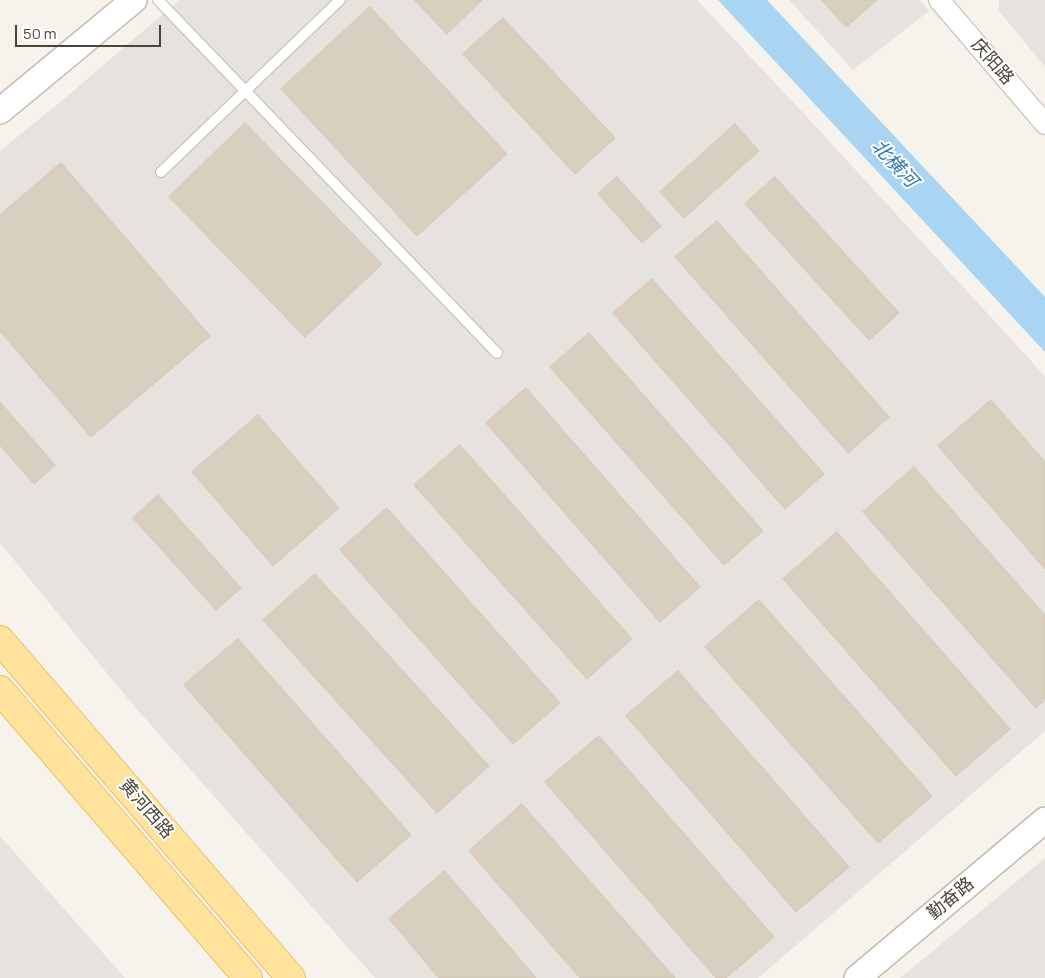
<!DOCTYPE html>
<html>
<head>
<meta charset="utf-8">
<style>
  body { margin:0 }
  #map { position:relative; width:1045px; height:978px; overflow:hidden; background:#f6f3ec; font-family:Manrope,sans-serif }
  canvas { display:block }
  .scale { position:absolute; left:15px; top:25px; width:146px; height:22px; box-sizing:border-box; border:2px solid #4b4439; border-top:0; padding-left:6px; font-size:15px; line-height:18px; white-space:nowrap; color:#4b4439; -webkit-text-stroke:4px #fff; paint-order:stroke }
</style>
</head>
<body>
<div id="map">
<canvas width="1045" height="978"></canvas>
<div class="scale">50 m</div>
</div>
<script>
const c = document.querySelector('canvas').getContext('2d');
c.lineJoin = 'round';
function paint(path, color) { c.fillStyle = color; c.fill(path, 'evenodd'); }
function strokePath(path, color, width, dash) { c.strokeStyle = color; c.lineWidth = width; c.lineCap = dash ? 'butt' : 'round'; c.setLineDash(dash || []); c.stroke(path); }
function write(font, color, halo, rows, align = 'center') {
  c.font = font + ' Manrope,"Noto Sans SC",sans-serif'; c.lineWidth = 4; c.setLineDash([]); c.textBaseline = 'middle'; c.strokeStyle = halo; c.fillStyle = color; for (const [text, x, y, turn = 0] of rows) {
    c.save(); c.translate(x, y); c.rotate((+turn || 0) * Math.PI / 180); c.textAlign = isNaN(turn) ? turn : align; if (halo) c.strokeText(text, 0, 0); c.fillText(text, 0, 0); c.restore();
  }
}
const industrial = new Path2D(`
  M179,0h518l110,117 238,259v355l-287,247h-383l-241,-272 -134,-163v-392l71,-58z
  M789,0h131l9,11 -76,59z
  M999,0h46v67l-46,-56z
  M0,836l125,142h-125z
  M1045,858v120h-145z`);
const water = new Path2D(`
  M718,0h49l278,297v55z`);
const building = new Path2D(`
  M415,0h67l-35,34z
  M822,0h55l-31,27z
  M370,7l137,147 -90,82 -136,-147z
  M503,18l112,120 -40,36 -112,-120z
  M245,123l137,141 -77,73 -136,-140z
  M735,124l24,27 -75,67 -24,-26z
  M61,163l149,173 -119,101 -91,-106v-116z
  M617,177l44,49 -19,17 -44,-49z
  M775,177l124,136 -30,27 -124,-136z
  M717,221l172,196 -41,36 -173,-196z
  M652,279l172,195 -39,35 -172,-196z
  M589,333l174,198 -39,34 -174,-198z
  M526,388l174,199 -40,35 -174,-199z
  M991,400l54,62v107l-107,-123z
  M0,402l55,63 -21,19 -34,-39z
  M258,415l81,93 -66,58 -81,-94z
  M460,445l172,194 -45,40 -173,-194z
  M914,467l131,148v85l-9,8 -173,-196z
  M158,495l83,93 -25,22 -83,-92z
  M387,508l173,195 -47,41 -173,-194z
  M837,532l173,197 -54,47 -173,-197z
  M315,574l174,192 -52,47 -174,-193z
  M759,600l173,196 -54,47 -173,-196z
  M238,639l173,196 -54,47 -173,-197z
  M678,671l171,196 -53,45 -170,-196z
  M599,736l175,201 -48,41h-10l-171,-196z
  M522,804l153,174h-95l-111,-127z
  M445,871l91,107h-97l-50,-59z`);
const service = new Path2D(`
  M158,0l339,353
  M161,172l179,-172`);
const minor = new Path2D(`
  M939,0l106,124`);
const tertiary = new Path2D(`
  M0,111l134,-111
  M857,978l188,-158`);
const primary = new Path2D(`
  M0,640l291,338
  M0,690l248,288`);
const streetNames = [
  ["庆阳路",992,62,49],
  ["黄河西路",146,809,49],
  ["勤奋路",951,899,-40]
];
const waterNames = [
  ["北横河",894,164,47]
];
paint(industrial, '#e6e2dd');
paint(water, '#a9d4f2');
paint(building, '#d8cfc1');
strokePath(building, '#d3c7b4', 1);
strokePath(service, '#c2bbae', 12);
strokePath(minor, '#c2bbae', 22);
strokePath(tertiary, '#c2bbae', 28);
strokePath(primary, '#e6c16a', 30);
strokePath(service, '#fff', 10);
strokePath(minor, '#fff', 20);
strokePath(tertiary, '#fff', 25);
strokePath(primary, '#ffe39c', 28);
write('18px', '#4b4439', '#fff', streetNames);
write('italic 19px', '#2e7ab2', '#fff', waterNames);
</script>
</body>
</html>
